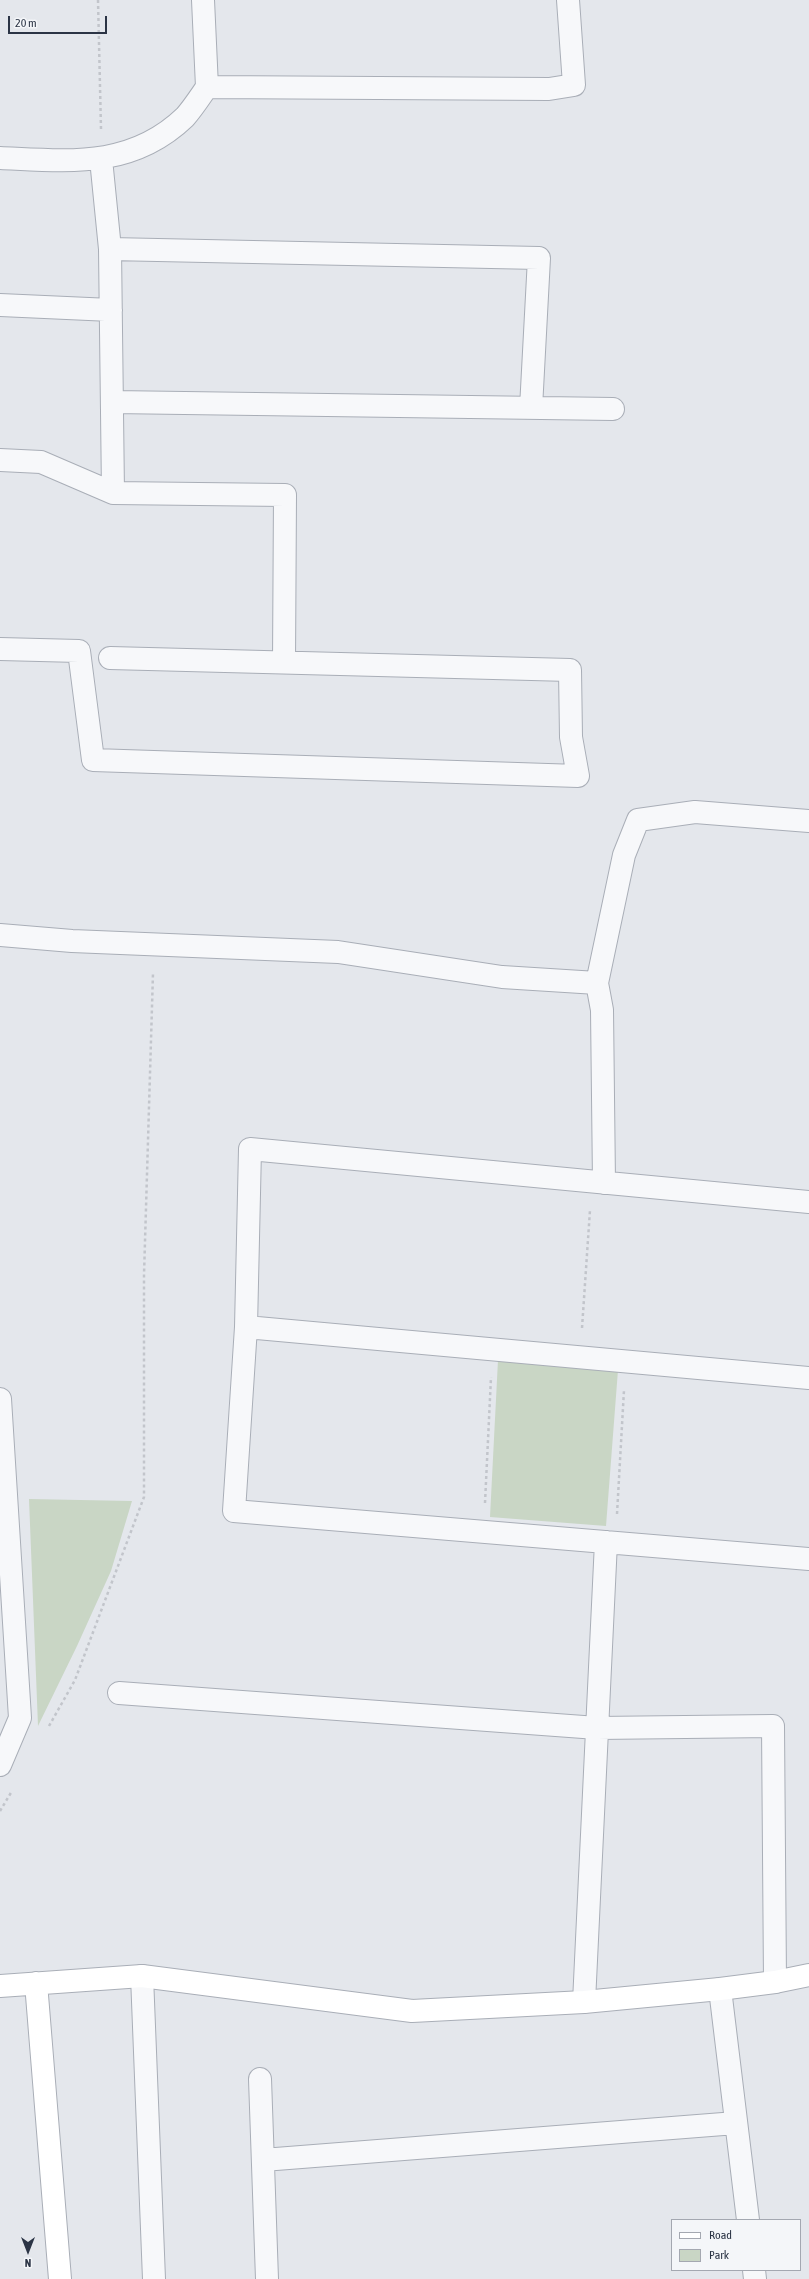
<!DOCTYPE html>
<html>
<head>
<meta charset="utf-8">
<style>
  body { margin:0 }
  #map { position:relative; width:809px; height:2279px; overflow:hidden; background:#e4e7ec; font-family:"Asap Condensed",sans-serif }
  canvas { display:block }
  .legend { position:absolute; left:671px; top:2219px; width:130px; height:52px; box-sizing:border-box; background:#f4f6f9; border:1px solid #a4a8b1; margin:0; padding:5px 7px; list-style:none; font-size:12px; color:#2b3445 }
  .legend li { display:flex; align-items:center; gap:8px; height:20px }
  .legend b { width:20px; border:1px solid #a4a8b1 }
  .north { position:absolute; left:8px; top:2231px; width:40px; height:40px; -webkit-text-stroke:3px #f4f6f9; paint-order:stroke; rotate:180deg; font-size:11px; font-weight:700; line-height:16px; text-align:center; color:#2b3445 }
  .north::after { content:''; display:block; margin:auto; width:14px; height:18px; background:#2b3445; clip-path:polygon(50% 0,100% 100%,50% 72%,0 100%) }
  .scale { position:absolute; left:8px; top:16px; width:99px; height:18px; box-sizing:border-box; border:2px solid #2b3445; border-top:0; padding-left:5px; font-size:12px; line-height:14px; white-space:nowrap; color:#2b3445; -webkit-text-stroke:3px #f4f6f9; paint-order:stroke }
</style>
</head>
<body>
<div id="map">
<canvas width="809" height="2279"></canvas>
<ul class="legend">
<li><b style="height:5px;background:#fff"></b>Road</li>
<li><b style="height:11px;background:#c9d6c5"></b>Park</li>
</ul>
<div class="north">N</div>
<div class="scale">20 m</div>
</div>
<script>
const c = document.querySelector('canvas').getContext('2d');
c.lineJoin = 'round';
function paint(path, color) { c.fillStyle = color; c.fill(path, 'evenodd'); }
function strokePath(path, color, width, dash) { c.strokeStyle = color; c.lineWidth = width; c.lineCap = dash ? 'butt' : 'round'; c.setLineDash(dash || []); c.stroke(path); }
const green = new Path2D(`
  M498,1360l120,10 -12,156 -116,-9z
  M29,1499l103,2 -21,70 -34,75 -39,80z`);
const path = new Path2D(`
  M98,0l3,129
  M582,1328l8,-118
  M485,1503l6,-126
  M617,1514l7,-124
  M49,1726l26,-46 69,-183v-222l9,-302
  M0,1811l12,-20`);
const street = new Path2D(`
  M207,87l342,2 25,-4 -6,-85
  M0,158c68,3 131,11 185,-41 8,-9 15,-20 22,-30l-4,-87
  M101,159l9,90 3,244
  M110,249l429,9 -8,150
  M0,305l111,5
  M113,402l500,7
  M0,460l41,2 72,31 172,2 -1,167
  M0,649l79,2 14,109 485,16 -7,-39 -1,-67 -460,-12
  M0,935l72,6 266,11 164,25 95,6
  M604,1183l-2,-173 -5,-27 27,-128 14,-35 57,-8 114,9
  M809,1202l-559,-53 -4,178 -12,184 575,48
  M246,1327l563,51
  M0,1399l20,319 -20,47
  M119,1693l478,35 176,-2 2,256
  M142,1976l12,303
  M720,1989l28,231
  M584,2002l22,-460
  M260,2079l7,200
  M263,2160l473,-37
  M754,2270l1,9`);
const secondary = new Path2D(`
  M36,1983l24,296
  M0,1986l142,-10 270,35 172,-9 136,-13 55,-7 34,-7`);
paint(green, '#c9d6c5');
strokePath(street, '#a9aeb7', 24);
strokePath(secondary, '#a9aeb7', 24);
strokePath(path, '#c2c5cb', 2.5, [3, 3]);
strokePath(street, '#f7f8fa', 22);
strokePath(secondary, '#fff', 22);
</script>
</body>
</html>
